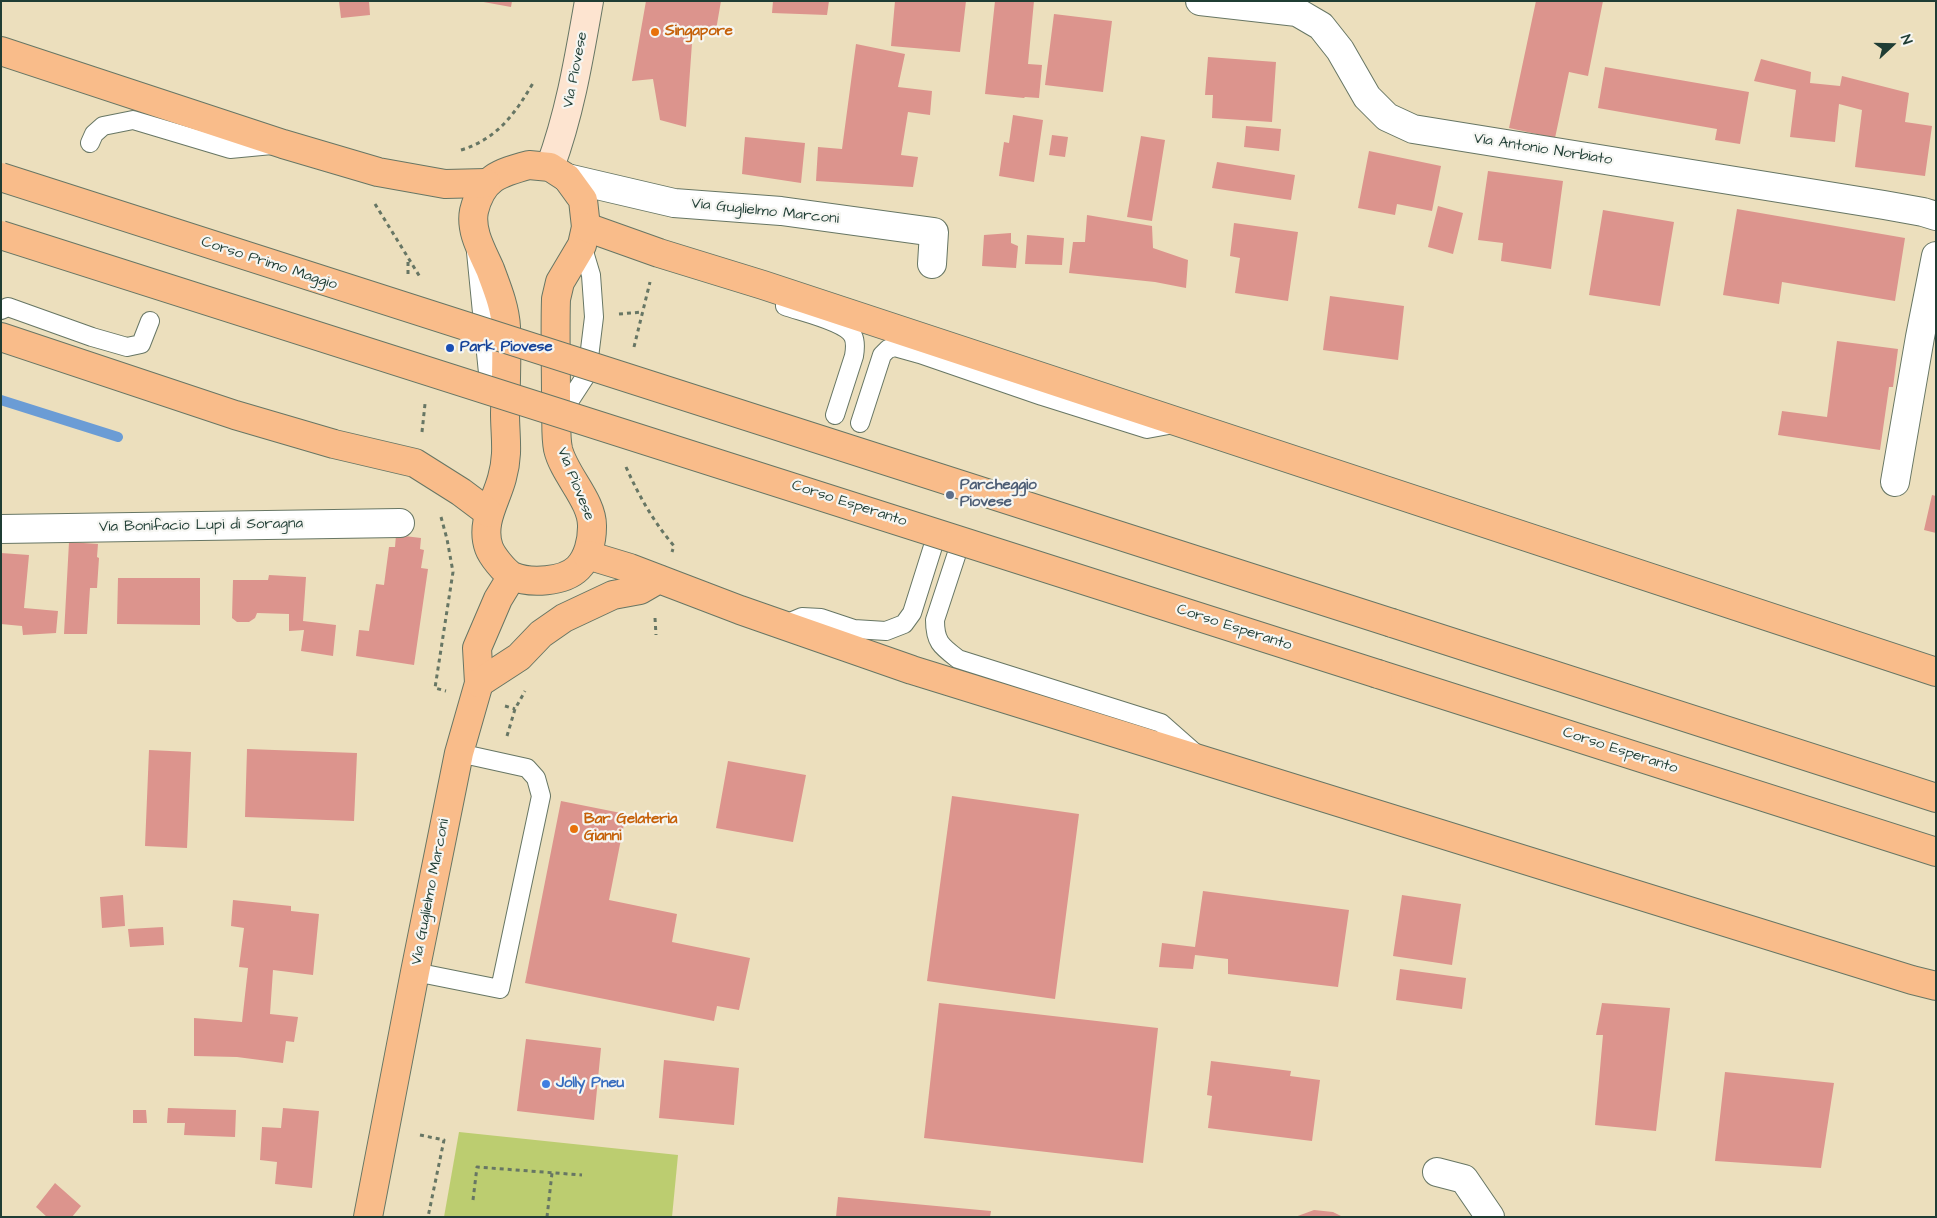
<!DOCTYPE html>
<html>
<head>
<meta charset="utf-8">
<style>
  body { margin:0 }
  #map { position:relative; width:1937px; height:1218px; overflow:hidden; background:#ecdfbd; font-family:"Architects Daughter",sans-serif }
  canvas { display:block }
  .frame { position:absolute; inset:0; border:2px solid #1f3d34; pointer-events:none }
  .north { position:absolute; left:1867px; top:20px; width:50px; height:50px; -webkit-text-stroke:4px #f6f6f2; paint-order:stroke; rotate:69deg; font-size:14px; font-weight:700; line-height:20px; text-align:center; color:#1f3d34 }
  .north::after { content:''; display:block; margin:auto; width:18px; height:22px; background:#1f3d34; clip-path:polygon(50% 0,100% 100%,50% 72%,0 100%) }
</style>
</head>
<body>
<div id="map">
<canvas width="1937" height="1218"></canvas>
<div class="frame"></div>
<div class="north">N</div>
</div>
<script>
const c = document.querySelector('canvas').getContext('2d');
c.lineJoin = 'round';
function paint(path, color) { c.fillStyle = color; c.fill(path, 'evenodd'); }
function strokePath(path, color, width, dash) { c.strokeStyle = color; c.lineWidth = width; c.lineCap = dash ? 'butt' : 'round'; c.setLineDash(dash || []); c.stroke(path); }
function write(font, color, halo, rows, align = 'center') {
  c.font = font + ' "Architects Daughter",sans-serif'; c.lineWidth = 4.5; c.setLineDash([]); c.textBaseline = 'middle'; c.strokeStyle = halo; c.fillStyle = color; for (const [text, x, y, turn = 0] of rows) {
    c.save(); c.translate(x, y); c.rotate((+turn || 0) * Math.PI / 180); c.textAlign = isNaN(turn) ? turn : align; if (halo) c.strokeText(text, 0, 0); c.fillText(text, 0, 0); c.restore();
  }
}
const green = new Path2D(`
  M459,1132l219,23 -6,62h-228z`);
const stream = new Path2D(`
  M1,400l117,37`);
const building = new Path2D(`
  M339,1h30l1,14 -29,3z
  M478,1h34l-1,6z
  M646,1h75l-5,29 -23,-1 -7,98 -26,-7 -7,-41 -21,2z
  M773,1h56l-2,14 -55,-2z
  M895,1h71l-6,51 -69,-6z
  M995,1h39l-6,63 14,1 -3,33 -14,-1 -1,1 -39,-4z
  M1536,1h67l-15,75 -19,-4 -14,66 -46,-10z
  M1054,14l58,7 -9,71 -58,-7z
  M856,44l49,10 -7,33 34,4 -2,24 -22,-3 -7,43 17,2 -5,30 -97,-6 2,-34 24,2z
  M1208,57l68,5 -4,60 -60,-4 1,-23h-8z
  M1761,59l50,13 -1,11 30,3 2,-10 67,17 -4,29 27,4 -7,50 -70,-9 7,-57 -23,-6 -4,38 -45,-5 6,-47 -42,-9z
  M1605,67l144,25 -9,52 -25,-4 2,-11 -119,-21z
  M1013,115l30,5 -9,62 -35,-6 5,-34 5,1z
  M1246,126l35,3 -2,22 -35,-4z
  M1052,135l16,2 -3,20 -16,-2z
  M1141,136l24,4 -13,81 -25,-4z
  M745,137l60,6 -4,40 -59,-9z
  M1369,151l72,15 -9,45 -35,-7 -2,11 -37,-7z
  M1217,162l78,13 -4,25 -79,-12z
  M1488,171l75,10 -12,88 -50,-8 2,-18 -25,-3z
  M1438,206l25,7 -10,41 -25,-7z
  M1737,209l168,29 -10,63 -113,-19 -3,22 -56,-9z
  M1603,210l71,12 -14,84 -71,-11z
  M1087,215l65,11 1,22 35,12 -2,28 -31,-6 -86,-9 4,-31h12z
  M1234,223l64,9 -10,69 -53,-8 5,-35 -10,-2z
  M1011,233v10l7,3 -2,22 -34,-2 2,-31z
  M1027,235l37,3 -2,27 -37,-1z
  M1330,296l74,10 -6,54 -75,-10z
  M1837,341l61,8 -5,38h-4l-9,63 -102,-15 4,-24 45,6z
  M1932,495l4,1v37l-12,-3z
  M396,535l25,3 -1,11 4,1 -3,18 7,1 -14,96 -58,-9 3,-26 10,1 7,-47 8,1 5,-38h6z
  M69,542l29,2 -1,13 2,1 -2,30h-7l-3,46h-23z
  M1,553l28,2 -5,53 34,3 -2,22 -33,2 -1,-9 -21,-2z
  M269,575l37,2 -3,44 33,4 -3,31 -32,-5 3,-21 -15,1v-17l-32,-1 -2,5 -6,4h-12l-5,-4 1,-38h35z
  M118,578h82v47l-83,-1z
  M247,749l110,4 -3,68 -109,-4z
  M149,750l42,2 -4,96 -42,-2z
  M728,761l78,14 -13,67 -77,-14z
  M952,796l127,18 -24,185 -128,-18z
  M561,801l65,13 -17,86 68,14 -5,28 78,16 -11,52 -22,-4 -3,15 -189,-38z
  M1203,891l146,19 -11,77 -110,-13v-15l-33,-4 -2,14 -34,-2 3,-24 33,4z
  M123,895l2,31 -23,2 -2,-31z
  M1402,895l59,9 -9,61 -59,-9z
  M233,900l58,6v5l28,3 -6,61 -40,-5 -3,44 28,3 -4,25 -8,-1 -3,22 -46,-6 -43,-1v-38l48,4 6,-54 -9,-1 5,-39 -13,-2z
  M163,927l1,18 -34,2 -2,-18z
  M1400,969l66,9 -4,31 -66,-9z
  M939,1003l219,25 -15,135 -219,-25z
  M1602,1003l68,5 -14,123 -61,-6 8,-90h-7z
  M526,1039l75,9 -7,72 -77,-9z
  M664,1060l75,8 -5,57 -75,-7z
  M1211,1061l80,10 -1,5 30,4 -8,61 -104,-13 4,-32 -5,-1z
  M1725,1072l109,11 -13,85 -106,-7z
  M168,1108l68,2 -1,27 -51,-2 1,-12h-18z
  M283,1108l36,3 -7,77 -37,-4 2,-22 -17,-2 2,-33 19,1z
  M133,1110h13l1,13h-14z
  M55,1183l26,23 -9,11h-25l-11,-10z
  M838,1197l153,14 -1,6h-154z
  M1314,1210l19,2 10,5h-48z`);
const path = new Path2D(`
  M461,150c36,-11 54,-36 72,-67
  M375,204l45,73
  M408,274v-16
  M619,314l24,-2
  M634,347l16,-65
  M422,432l3,-28
  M626,467c13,29 27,54 48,79l-2,6
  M441,517l6,22 6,33 -18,116 11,3
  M655,618l1,17
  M505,706l10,3
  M507,736l8,-27 10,-18
  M420,1135l24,5 -16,77
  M473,1200l4,-33 105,8
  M547,1217l5,-44`);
const service = new Path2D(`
  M90,143l4,-9 9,-8 30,-6 97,29 42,-4
  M476,252l12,121 9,24
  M785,306c16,6 60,15 68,30 3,6 2,14 1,20l-19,59
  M1,310l7,-3 84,30 35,10 14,-3 9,-23
  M557,420l30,-46 7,-57 -3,-42 -9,-30
  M860,423l22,-68 6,-6 7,-2 25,7 122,42 105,33 27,-5
  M959,547l-24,73c0,22 6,26 23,39l203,64 34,30
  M783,625l19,-8 19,1 33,11 32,2 18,-7 8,-11 23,-73
  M415,972l85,17 41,-193 -5,-18 -9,-10 -68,-15`);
const minor = new Path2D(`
  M1200,1l97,11 24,14 19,24 27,47 20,20 26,12 471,76 39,7 13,4
  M567,178l107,25 107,8 153,21 -2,32
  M1895,482l25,-145 16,-81
  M1,529l399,-6
  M1437,1172l27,7 26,38`);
const secondary = new Path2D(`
  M550,167c20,-54 29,-109 39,-166`);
const primary = new Path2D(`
  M529,165l21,2 17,11 16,22 3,27 -4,18 -22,37 -4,17c-1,33 0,67 0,101 1,16 -1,34 2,49 6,26 35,52 34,78 0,14 -4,31 -14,41 -14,14 -48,16 -66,8 -8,-5 -20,-20 -23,-28 -9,-25 7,-47 13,-70 7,-25 3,-41 3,-65 1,-28 2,-57 1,-86 -1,-20 -9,-39 -16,-58 -8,-18 -20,-38 -16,-58 8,-33 25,-38 55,-46z
  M368,1217l47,-245 44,-219 20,-70 -2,-35 21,-49 14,-23`);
const trunk = new Path2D(`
  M1,51l282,93 95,28 67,12 41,-1
  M586,227l73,26 104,32 1173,387
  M1,337l234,78 99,29 81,19 46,29 28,21
  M587,555l43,13 110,42 172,60 1000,310 24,6
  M1392,623l544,175
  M1378,674l558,178
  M479,683l40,-26 22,-23 23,-16 49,-23 27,-5 19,-11`);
const trunkBridge = new Path2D(`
  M1,177l1391,446
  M1,235l1377,439`);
const markers = [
  [655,32,5,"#e8710a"],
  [450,348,5,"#1a4fb4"],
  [950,495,5,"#5c6f8a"],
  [574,829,5,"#e8710a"],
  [546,1084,5,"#3f7fe0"]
];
const foodNames = [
  ["Singapore",665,32],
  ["Bar Gelateria",584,820],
  ["Gianni",584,837]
];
const streetNames = [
  ["Via Piovese",576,70,-79],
  ["Via Antonio Norbiato",1543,150,9],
  ["Via Guglielmo Marconi",765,212,6],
  ["Corso Primo Maggio",269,264,18],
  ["Via Piovese",575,484,68],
  ["Corso Esperanto",849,504,18],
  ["Via Bonifacio Lupi di Soragna",201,526,-1],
  ["Corso Esperanto",1234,628,18],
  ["Corso Esperanto",1620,751,18],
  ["Via Guglielmo Marconi",431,892,-79]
];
const transitNames = [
  ["Park Piovese",460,348]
];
const serviceNames = [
  ["Parcheggio",960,486],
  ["Piovese",960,503]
];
const shopNames = [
  ["Jolly Pneu",556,1084]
];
paint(green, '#bccd70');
strokePath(stream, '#6b9cd5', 10);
paint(building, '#dc948d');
strokePath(service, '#677664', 20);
strokePath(minor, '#677664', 30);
strokePath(secondary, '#677664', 30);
strokePath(primary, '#677664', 30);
strokePath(trunk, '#677664', 30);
strokePath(path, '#677664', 3, [4, 4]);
strokePath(service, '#fff', 18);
strokePath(minor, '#fff', 28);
strokePath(secondary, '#fde4d0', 28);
strokePath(primary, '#f9bc8a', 28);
strokePath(trunk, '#f9bc8a', 28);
strokePath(trunkBridge, '#677664', 30, []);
strokePath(trunkBridge, '#f9bc8a', 28);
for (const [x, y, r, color] of markers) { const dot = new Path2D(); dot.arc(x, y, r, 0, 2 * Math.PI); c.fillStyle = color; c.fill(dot); strokePath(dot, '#f6f6f2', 2); }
write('bold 15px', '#c56008', '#f6f6f2', foodNames, 'left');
write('15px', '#1f3d34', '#f6f6f2', streetNames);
write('bold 15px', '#164399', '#f6f6f2', transitNames, 'left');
write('bold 15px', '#4e5e75', '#f6f6f2', serviceNames, 'left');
write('bold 15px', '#366cbe', '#f6f6f2', shopNames, 'left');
</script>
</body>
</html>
